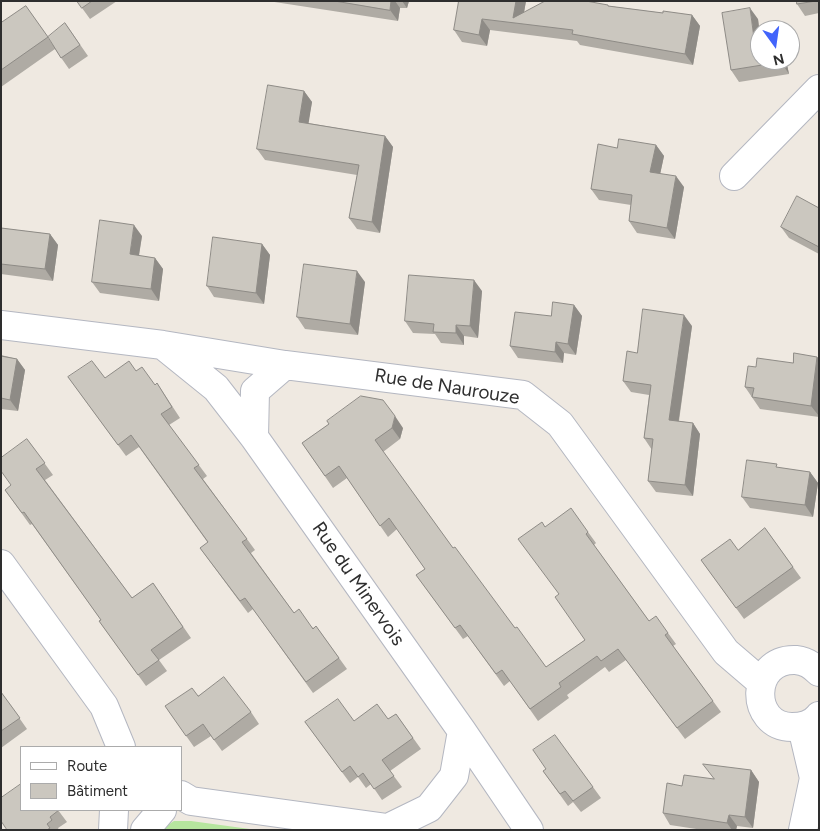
<!DOCTYPE html>
<html>
<head>
<meta charset="utf-8">
<style>
  body { margin:0 }
  #map { position:relative; width:820px; height:831px; overflow:hidden; background:#efe9e1; font-family:Figtree,sans-serif }
  canvas { display:block }
  .frame { position:absolute; inset:0; border:2px solid #2e2e2e; pointer-events:none }
  .legend { position:absolute; left:20px; top:746px; width:162px; height:65px; box-sizing:border-box; background:#fff; border:1px solid #ababab; margin:0; padding:6px 9px; list-style:none; font-size:15px; color:#2e2e2e }
  .legend li { display:flex; align-items:center; gap:10px; height:25px }
  .legend b { width:25px; border:1px solid #ababab }
  .north { position:absolute; left:750px; top:20px; width:50px; height:50px; box-sizing:border-box; background:#fff; border:1px solid #ababab; border-radius:50%; rotate:166deg; font-size:14px; font-weight:700; line-height:20px; text-align:center; color:#2e2e2e }
  .north::after { content:''; display:block; margin:auto; width:18px; height:22px; background:#4264fb; clip-path:polygon(50% 0,100% 100%,50% 72%,0 100%) }
</style>
</head>
<body>
<div id="map">
<canvas width="820" height="831"></canvas>
<div class="frame"></div>
<ul class="legend">
<li><b style="height:6px;background:#fff"></b>Route</li>
<li><b style="height:14px;background:#cbc7bf"></b>Bâtiment</li>
</ul>
<div class="north">N</div>
</div>
<script>
const c = document.querySelector('canvas').getContext('2d');
c.lineJoin = 'round';
function paint(path, color) { c.fillStyle = color; c.fill(path, 'evenodd'); }
function strokePath(path, color, width, dash) { c.strokeStyle = color; c.lineWidth = width; c.lineCap = dash ? 'butt' : 'round'; c.setLineDash(dash || []); c.stroke(path); }
function write(font, color, halo, rows, align = 'center') {
  c.font = font + ' Figtree,sans-serif'; c.lineWidth = 5; c.setLineDash([]); c.textBaseline = 'middle'; c.strokeStyle = halo; c.fillStyle = color; for (const [text, x, y, turn = 0] of rows) {
    c.save(); c.translate(x, y); c.rotate((+turn || 0) * Math.PI / 180); c.textAlign = isNaN(turn) ? turn : align; if (halo) c.strokeText(text, 0, 0); c.fillText(text, 0, 0); c.restore();
  }
}
const green = new Path2D(`
  M174,821h17l66,9h-97z`);
const minor = new Path2D(`
  M734,176l85,-87
  M1,325l162,20 122,20 238,30 37,29 166,228 35,30
  M164,346l52,42 38,49 208,294 67,99
  M254,437l1,-46 30,-26
  M1,564l103,142 17,41
  M819,672c-7,-7 -13,-11 -23,-12 -47,-2 -47,67 -4,67 10,0 20,-2 27,-11
  M802,727l12,51 -11,52
  M181,795l10,6 211,29
  M388,828l41,-20 25,-32 8,-45
  M113,830l1,-20
  M145,830l17,-20`);
const wall = new Path2D(`
  M77,1h40l-27,18z
  M268,1h141l-2,7h-7l-2,13z
  M459,1h67l-2,11 85,-6 54,7 29,2 8,11 -7,39 -113,-20 -3,-4 -87,-11 -3,16 -25,-4 -8,-12z
  M797,1h22v12l-14,3 -8,-12z
  M26,6l27,39 12,-22 23,33 -19,13 -14,-20 -54,38v-64z
  M758,19l2,17v24h26l3,14 -50,8 -8,-12z
  M304,91l8,11 -4,21 77,13 8,11 -13,86 -23,-4 -8,-11 8,-43 -92,-15 -8,-11z
  M656,145l8,11 -4,18 24,13 -9,52 -38,-6 -8,-12 2,-16 -32,-5 -8,-11 26,-41z
  M819,208v46l-30,-16 -8,-11z
  M1,228l49,6 8,11 -5,36 -52,-7z
  M142,236l-3,20 16,2 8,11 -4,32 -59,-8 -8,-11z
  M262,244l8,11 -6,49 -50,-7 -7,-11z
  M365,282l-7,53 -53,-6 -8,-12z
  M482,291l-4,47 -14,-2v9l-23,-2 -6,-9 -22,-1 -8,-12z
  M574,305l8,11 -6,39 -12,-2 -1,10 -45,-5 -8,-12 41,-30z
  M692,326l-13,95 14,2 7,11 -7,62 -37,-4 -8,-11 4,-31 -8,-12 5,-43 -18,-3 -8,-11 14,-28z
  M1,355l16,4 8,11 -7,41 -17,-2z
  M817,357l2,2v58l-59,-8 -15,-22 11,-20 37,-4z
  M136,371l19,14 2,-2 23,35 -11,7 38,51 -4,3 52,71 -4,3 43,60 19,15 3,-2 31,43 -34,24 -60,-84 -5,4 -40,-54 -8,-11 8,-5 -69,-96 -13,9 -58,-79 37,1z
  M329,424l74,4 -3,11 -17,13 70,96 62,80 31,39 39,-27 -26,-46 -14,-67 43,5 8,11 -2,2 55,76 19,12 8,11 -3,2 48,66 -36,27 -59,-79 -17,12 -4,-5 -38,28 2,3 -31,23 -28,-40 -6,5 -36,-50 -5,3 -47,-64 9,-6 -28,-40 -9,8 -41,-59 -14,10 -31,-45z
  M27,439l26,36 -8,5 87,118 21,-15 38,55 -32,22 8,11 -21,15 -47,-65 2,-1 -69,-96 -2,1 -25,-35 6,-5z
  M780,468l30,4 8,11 -5,34 -63,-9 -8,-11z
  M765,528l36,50 -57,41 -43,-59 37,-10z
  M1,692l26,37 -26,19z
  M198,695l53,17 8,12 -37,27 -11,-15 -17,11 -29,-41z
  M396,714l25,35 -31,22 12,16 -20,13 -11,-16 -5,4 -8,-11 -8,6 -45,-61 49,-1 34,-2z
  M751,770l8,12 -6,46 -16,-2 -1,4h-33l-33,-5 -7,-12 19,-27z
  M543,771l50,16 8,11 -20,14 -8,-10 -5,4z
  M21,810h37l9,12 -9,6 1,2h-52z`);
const shadedWall = new Path2D(`
  M391,1h4l5,7 -2,13 -8,-11z
  M402,1h7l-2,7z
  M516,1h10l-4,23 -9,-6z
  M750,8l8,11 2,17v11l-6,-9z
  M692,15l8,11 -7,39 -8,-11z
  M482,19l8,11 -3,16 -8,-11z
  M780,60h6l3,14 -8,-12z
  M304,91l8,11 -5,31 -8,-11z
  M385,136l8,11 -13,86 -8,-11z
  M656,145l8,11 -6,28 -8,-12z
  M676,176l8,11 -9,52 -8,-11z
  M134,225l8,11 -5,30 -7,-12z
  M50,234l8,11 -5,36 -8,-12z
  M262,244l8,11 -6,49 -8,-11z
  M155,258l8,11 -4,32 -8,-12z
  M357,271l8,11 -7,53 -8,-11z
  M474,280l8,11 -4,47 -8,-12z
  M574,305l8,11 -6,39 -8,-11z
  M684,315l8,11 -15,106 -8,-12z
  M456,325l8,11v9l-8,-12z
  M556,342l8,11 -1,10 -8,-11z
  M817,357l2,2v57l-8,-10z
  M17,359l8,11 -7,41 -8,-11z
  M395,416l8,12 -3,11 -8,-11z
  M693,423l7,11 -7,62 -8,-11z
  M810,472l8,11 -5,34 -8,-12z
  M751,770l8,12 -6,46 -8,-11z
  M729,815l8,11 -1,4h-4l-5,-7z`);
const building = new Path2D(`
  M77,1h15l-10,7z
  M335,1h56l-1,9z
  M459,1h57l-3,17 32,-17h41l22,4v1l55,7v-2l29,4 -7,39 -113,-20 1,-4 -91,-11 -3,16 -25,-5z
  M797,1h19l-19,3z
  M26,6l22,31 -47,33v-47z
  M750,8l4,30 6,-1v23h20l1,2 -50,8 -9,-57z
  M65,23l15,22 -19,13 -13,-21z
  M268,85l36,6 -5,31 86,14 -13,86 -23,-4 10,-53 -102,-16z
  M619,139l37,6 -6,27 26,4 -9,52 -38,-7 3,-26 -41,-6 7,-45 19,4z
  M797,196l22,12v39l-38,-20z
  M100,220l34,5 -4,29 25,4 -4,31 -59,-7z
  M1,228l49,6 -5,35 -44,-5z
  M213,237l49,7 -6,49 -49,-7z
  M304,264l53,7 -7,53 -53,-7z
  M409,275l65,5 -4,46 -14,-1v8l-23,-1 1,-8 -29,-3z
  M553,302l21,3 -6,39 -12,-2 -1,10 -45,-6 5,-34 36,4z
  M643,309l41,6 -15,105 24,3 -8,62 -37,-4 5,-42 -9,-1 7,-53 -28,-4 4,-30 10,2z
  M794,353l23,4 -6,49 -59,-9 2,-9 -9,-1 3,-21 8,1 1,-9 36,5z
  M1,356l16,3 -7,41 -9,-2z
  M92,361l13,17 24,-17 7,10 6,-4 13,18 2,-2 15,24 -11,7 38,51 -5,3 53,71 -5,3 52,71 5,-4 14,20 3,-3 23,32 -33,24 -61,-84 -5,3 -40,-53 8,-6 -77,-107 -13,10 -50,-68z
  M361,396l22,4 12,16 -3,12 -17,12 78,108 2,-1 60,81 2,-1 29,40 39,-27 -30,-43 4,-3 -41,-55 24,-17 3,5 26,-19 17,24 -2,2 63,87 7,-5 12,17 -3,2 48,66 -36,27 -59,-79 -17,12 -4,-5 -38,27 2,4 -31,22 -28,-39 -6,4 -36,-49 -5,3 -39,-53 9,-6 -36,-51 -9,8 -41,-60 -14,10 -23,-33 27,-19 -2,-3z
  M27,439l18,24 -9,6 96,129 21,-15 30,44 -32,23 8,10 -21,15 -39,-54 2,-1 -77,-108 -2,1 -17,-23 6,-5 -10,-14v-13z
  M747,460l30,4 -1,3 34,5 -5,33 -63,-8z
  M765,528l28,39 -57,41 -35,-48 29,-21 8,11z
  M224,677l27,35 -37,28 -11,-16 -17,12 -21,-30 27,-18 6,8z
  M1,692l19,26 -19,13z
  M338,699l16,22 23,-17 11,15 8,-5 17,24 -31,22 12,16 -20,13 -11,-16 -5,4 -8,-11 -8,6 -37,-50z
  M555,735l38,52 -20,14 -8,-10 -5,3 -17,-23 3,-2 -13,-19z
  M703,764l48,6 -6,47 -16,-2 -2,8 -64,-10 4,-30 15,3 2,-11 30,4z
  M21,784v26h38l-9,7 2,3 -5,4 3,4 -3,2h-40l-6,-9v-23z`);
const streetNames = [
  ["Rue de Naurouze",447,387,9],
  ["Rue du Minervois",358,584,55]
];
paint(green, '#b6e59e');
strokePath(minor, '#b4b7c1', 30);
strokePath(minor, '#fff', 28);
paint(wall, '#afaba4');
paint(shadedWall, '#8e8b86');
paint(building, '#cbc7bf');
strokePath(building, '#8e8b86', 1);
write('19px', '#2e2e2e', '#fff', streetNames);
</script>
</body>
</html>
